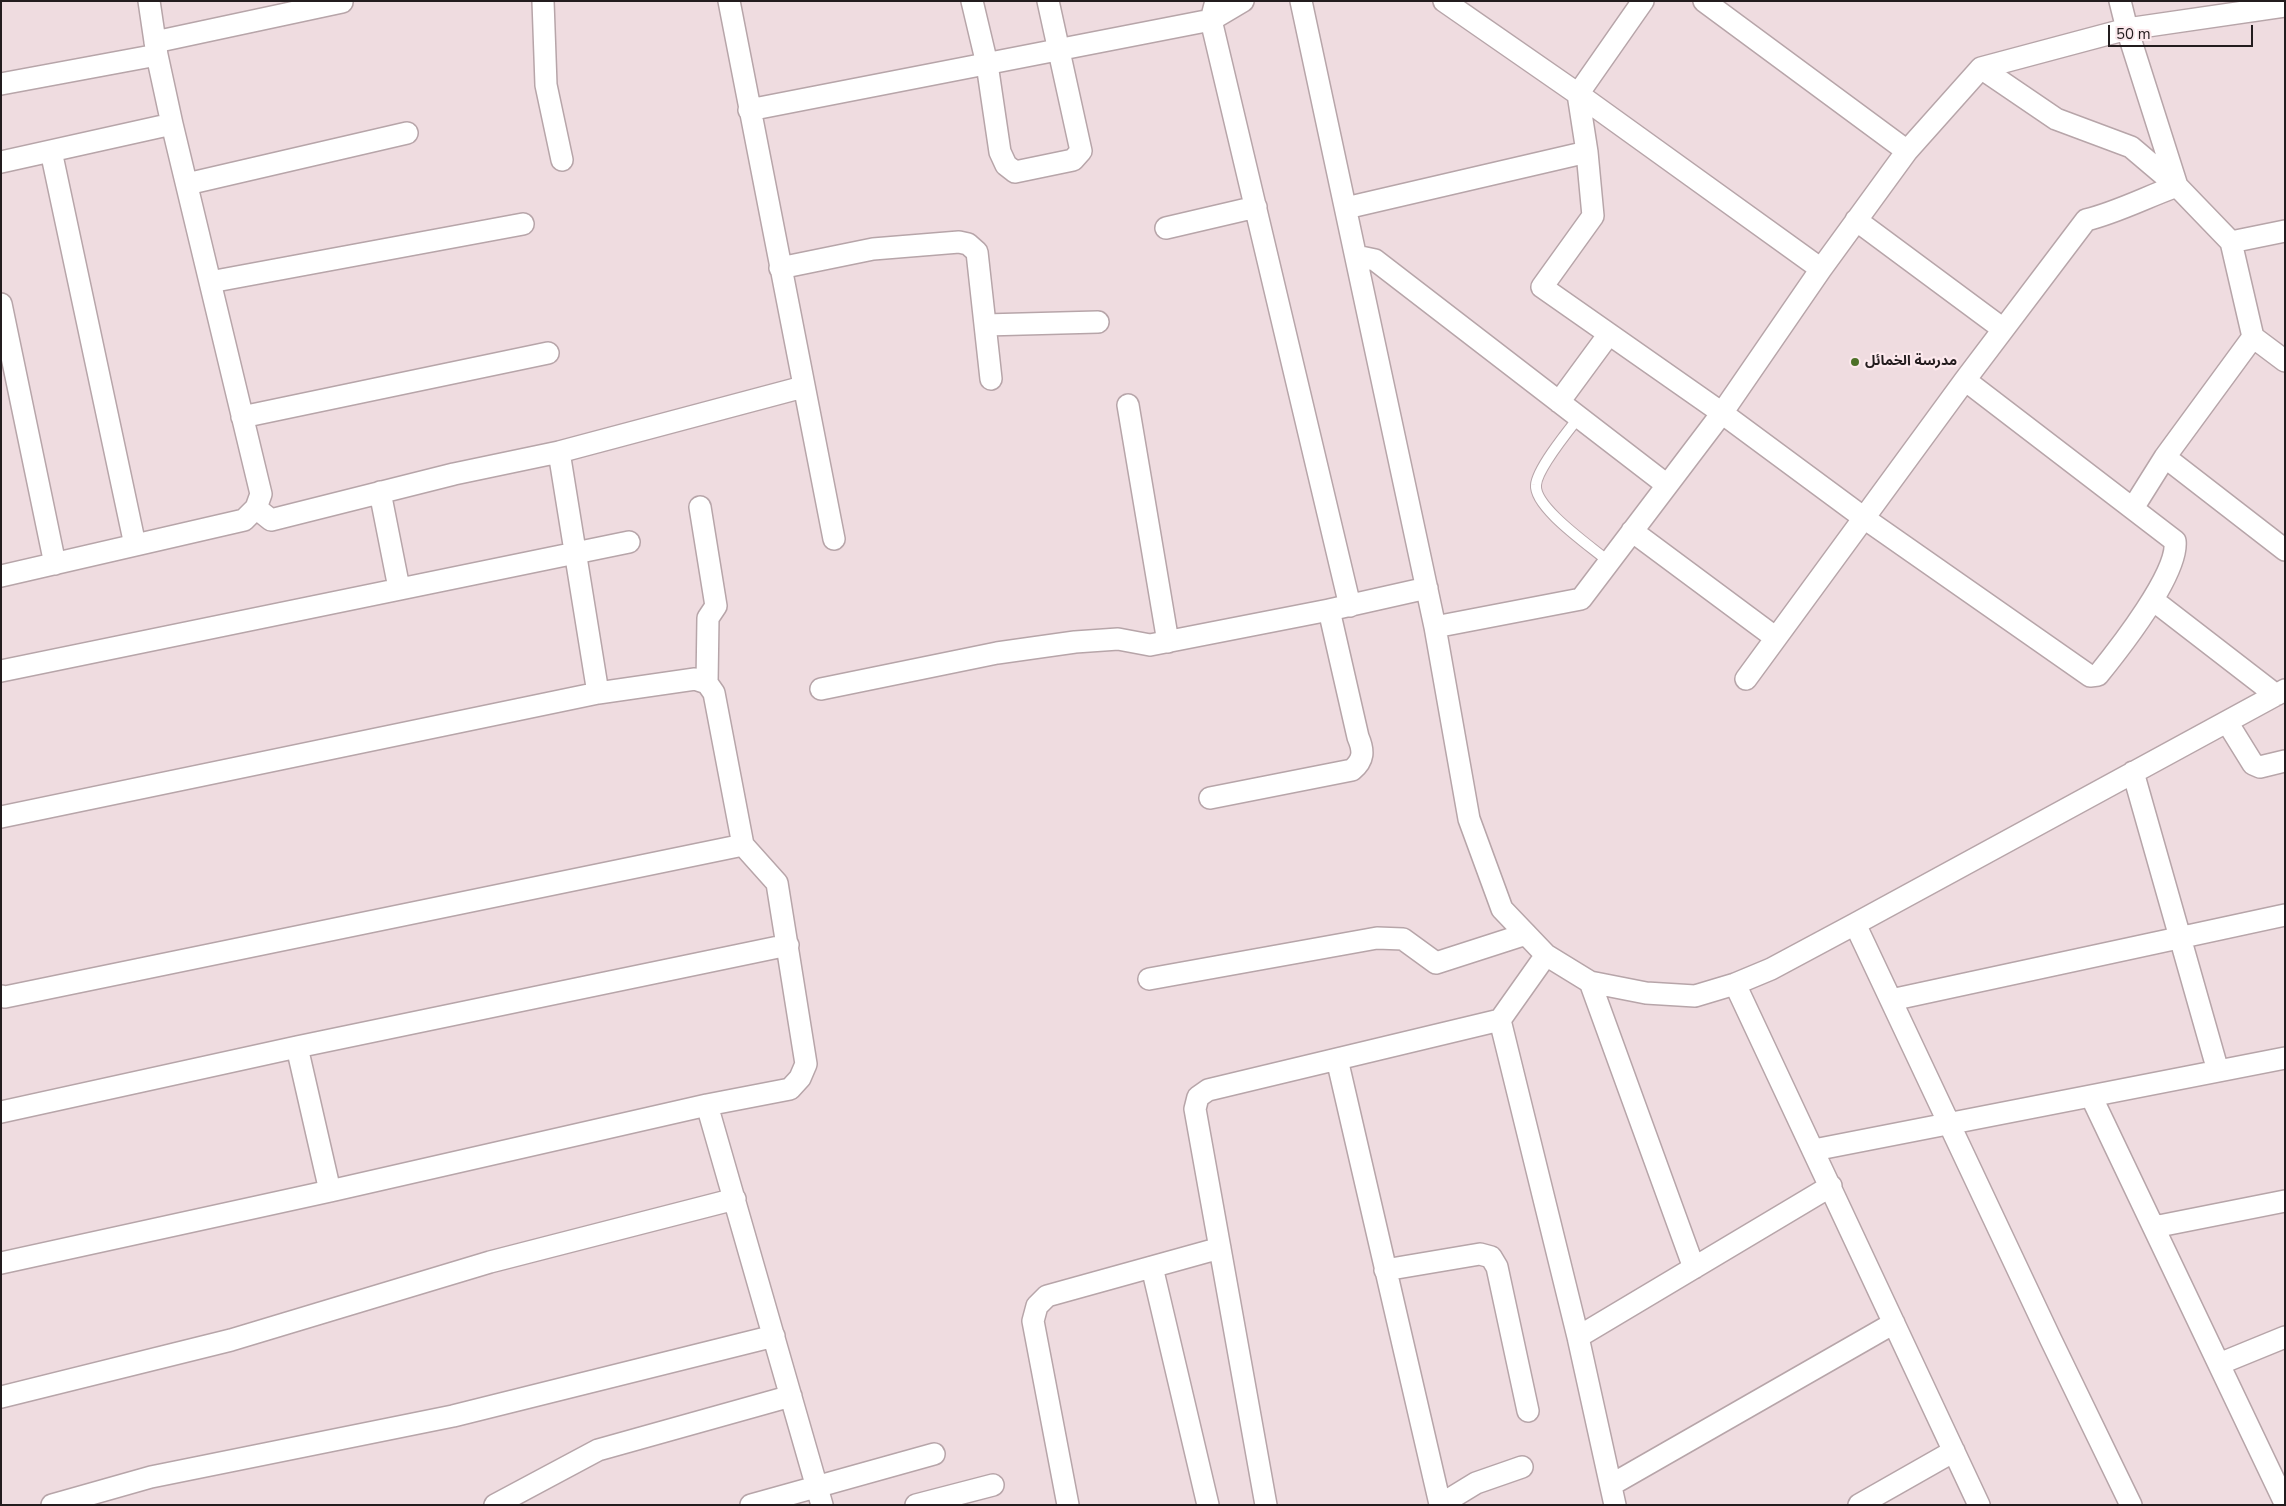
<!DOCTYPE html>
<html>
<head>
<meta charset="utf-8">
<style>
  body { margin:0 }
  #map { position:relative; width:2286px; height:1506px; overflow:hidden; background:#efdce0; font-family:"Nunito Sans",sans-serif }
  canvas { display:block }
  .frame { position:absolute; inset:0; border:2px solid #231c1e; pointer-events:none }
  .scale { position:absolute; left:2108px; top:25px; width:145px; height:22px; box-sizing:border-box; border:2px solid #231c1e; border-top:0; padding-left:6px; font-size:15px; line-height:18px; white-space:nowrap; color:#231c1e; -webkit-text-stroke:4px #fce9ed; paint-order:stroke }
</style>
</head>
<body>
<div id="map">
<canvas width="2286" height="1506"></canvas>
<div class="frame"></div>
<div class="scale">50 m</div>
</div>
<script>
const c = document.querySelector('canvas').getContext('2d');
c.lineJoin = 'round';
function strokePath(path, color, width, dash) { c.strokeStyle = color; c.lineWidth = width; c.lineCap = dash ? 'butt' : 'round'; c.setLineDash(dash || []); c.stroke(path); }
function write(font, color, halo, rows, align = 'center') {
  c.font = font + ' "Nunito Sans","Noto Sans Arabic",sans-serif'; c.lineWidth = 4.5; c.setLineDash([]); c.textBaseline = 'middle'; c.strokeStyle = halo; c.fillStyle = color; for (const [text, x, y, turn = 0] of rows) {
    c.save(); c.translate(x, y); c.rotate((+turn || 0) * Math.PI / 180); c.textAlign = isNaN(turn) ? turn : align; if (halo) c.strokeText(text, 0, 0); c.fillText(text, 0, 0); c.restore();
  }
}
const lane = new Path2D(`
  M1579,417c-11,14 -42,52 -43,68 -2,23 56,62 73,77`);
const street = new Path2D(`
  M543,1l3,84 16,75
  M729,1l105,538
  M972,1l15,63 13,88 6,13 9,7 58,-12 8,-9 -33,-150
  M1216,1l-5,19 139,586
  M1301,1l134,626 34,192 33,90 44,46 44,27 56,11 49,3 40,-12 36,-15 84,-45 430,-234
  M1444,1l134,93 243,175
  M1643,1l-65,93 9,58 6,64 -51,71 180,126 142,105 226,158 8,-1c21,-26 81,-102 77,-134l-210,-161
  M1704,1l203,150
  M2120,1l7,28 50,157 54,56 22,95 32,24
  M155,42l187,-40
  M1981,68l75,51 75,28 46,39
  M1,84l156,-29
  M749,110l462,-90 32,-19
  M51,151l84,394
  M1,162l171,-38
  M187,184l220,-51
  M1346,208l241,-56
  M1856,220l147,109
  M1166,228l90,-21
  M2231,242l54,-11
  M1356,256l19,4 292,225
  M780,268l93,-19 86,-7 9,2 9,8 14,127
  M210,282l313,-58
  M1,304l54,260
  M985,325l113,-3
  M1559,402l50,-68
  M1128,405l40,237
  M242,417l306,-64
  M559,452l39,241
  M2165,457l120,93
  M380,492l19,96
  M700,507l16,99 -8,12 -1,65
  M256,508l15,12 183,-46 105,-22 244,-65
  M2133,508l32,-51 88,-120
  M1632,531l144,107
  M1,576l243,-56 12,-12 5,-14 -89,-370 -15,-69 -8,-54
  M2153,600l123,95
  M1435,627l146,-28 141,-186 99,-144 86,-118 74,-83 146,-39 158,-23
  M1,671l628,-129
  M1746,679l219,-299 121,-160c32,-8 60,-23 91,-34
  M821,689l176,-36 78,-11 43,-3 32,6 179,-35 98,-22
  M2227,722l26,42 7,3 25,-6
  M2133,772l85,299
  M1210,798l142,-28c12,-10 12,-19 6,-33l-29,-127
  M1,817l597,-124 97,-14 12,4 7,10 29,152 34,38 29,181 -6,14 -10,11 -83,16 -377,86 -329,72
  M1855,924l196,416 80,165
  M1546,955l-46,65 78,317 37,168
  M1149,979l228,-41 26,1 33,24 90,-29
  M1590,982l104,286
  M1735,984l244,521
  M1,996l4,1 738,-152
  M1891,1000l394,-85
  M297,1047l33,144
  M1337,1059l103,445
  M2091,1096l194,407
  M707,1105l115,400
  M1,1112l296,-65 491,-102
  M1814,1150l471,-92
  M2154,1227l131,-26
  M1152,1267l56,238
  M1385,1270l95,-16 11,3 6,10 31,144
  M1578,1337l253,-151
  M2219,1364l66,-27
  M1,1397l230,-57 259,-78 245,-63
  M1611,1485l283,-162
  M52,1505l99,-28 302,-61 321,-80
  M495,1505l103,-55 193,-54
  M751,1505l183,-51
  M916,1505l77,-20
  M1068,1505l-35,-184 4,-15 10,-10 173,-48
  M1266,1505l-71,-396 3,-12 10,-7 292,-70
  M1440,1505l36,-22 46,-16
  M1859,1505l95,-54`);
const markers = [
  [1855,362,5,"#4d7028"]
];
const poiNames = [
  ["مدرسة الخمائل",1865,362]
];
strokePath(lane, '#b7a5a9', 12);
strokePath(street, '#b7a5a9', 24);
strokePath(lane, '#fff', 10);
strokePath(street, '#fff', 21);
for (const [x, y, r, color] of markers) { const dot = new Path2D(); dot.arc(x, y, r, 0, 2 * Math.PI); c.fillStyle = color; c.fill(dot); strokePath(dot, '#fce9ed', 2); }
write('bold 14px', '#231c1e', '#fce9ed', poiNames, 'left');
</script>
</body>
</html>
